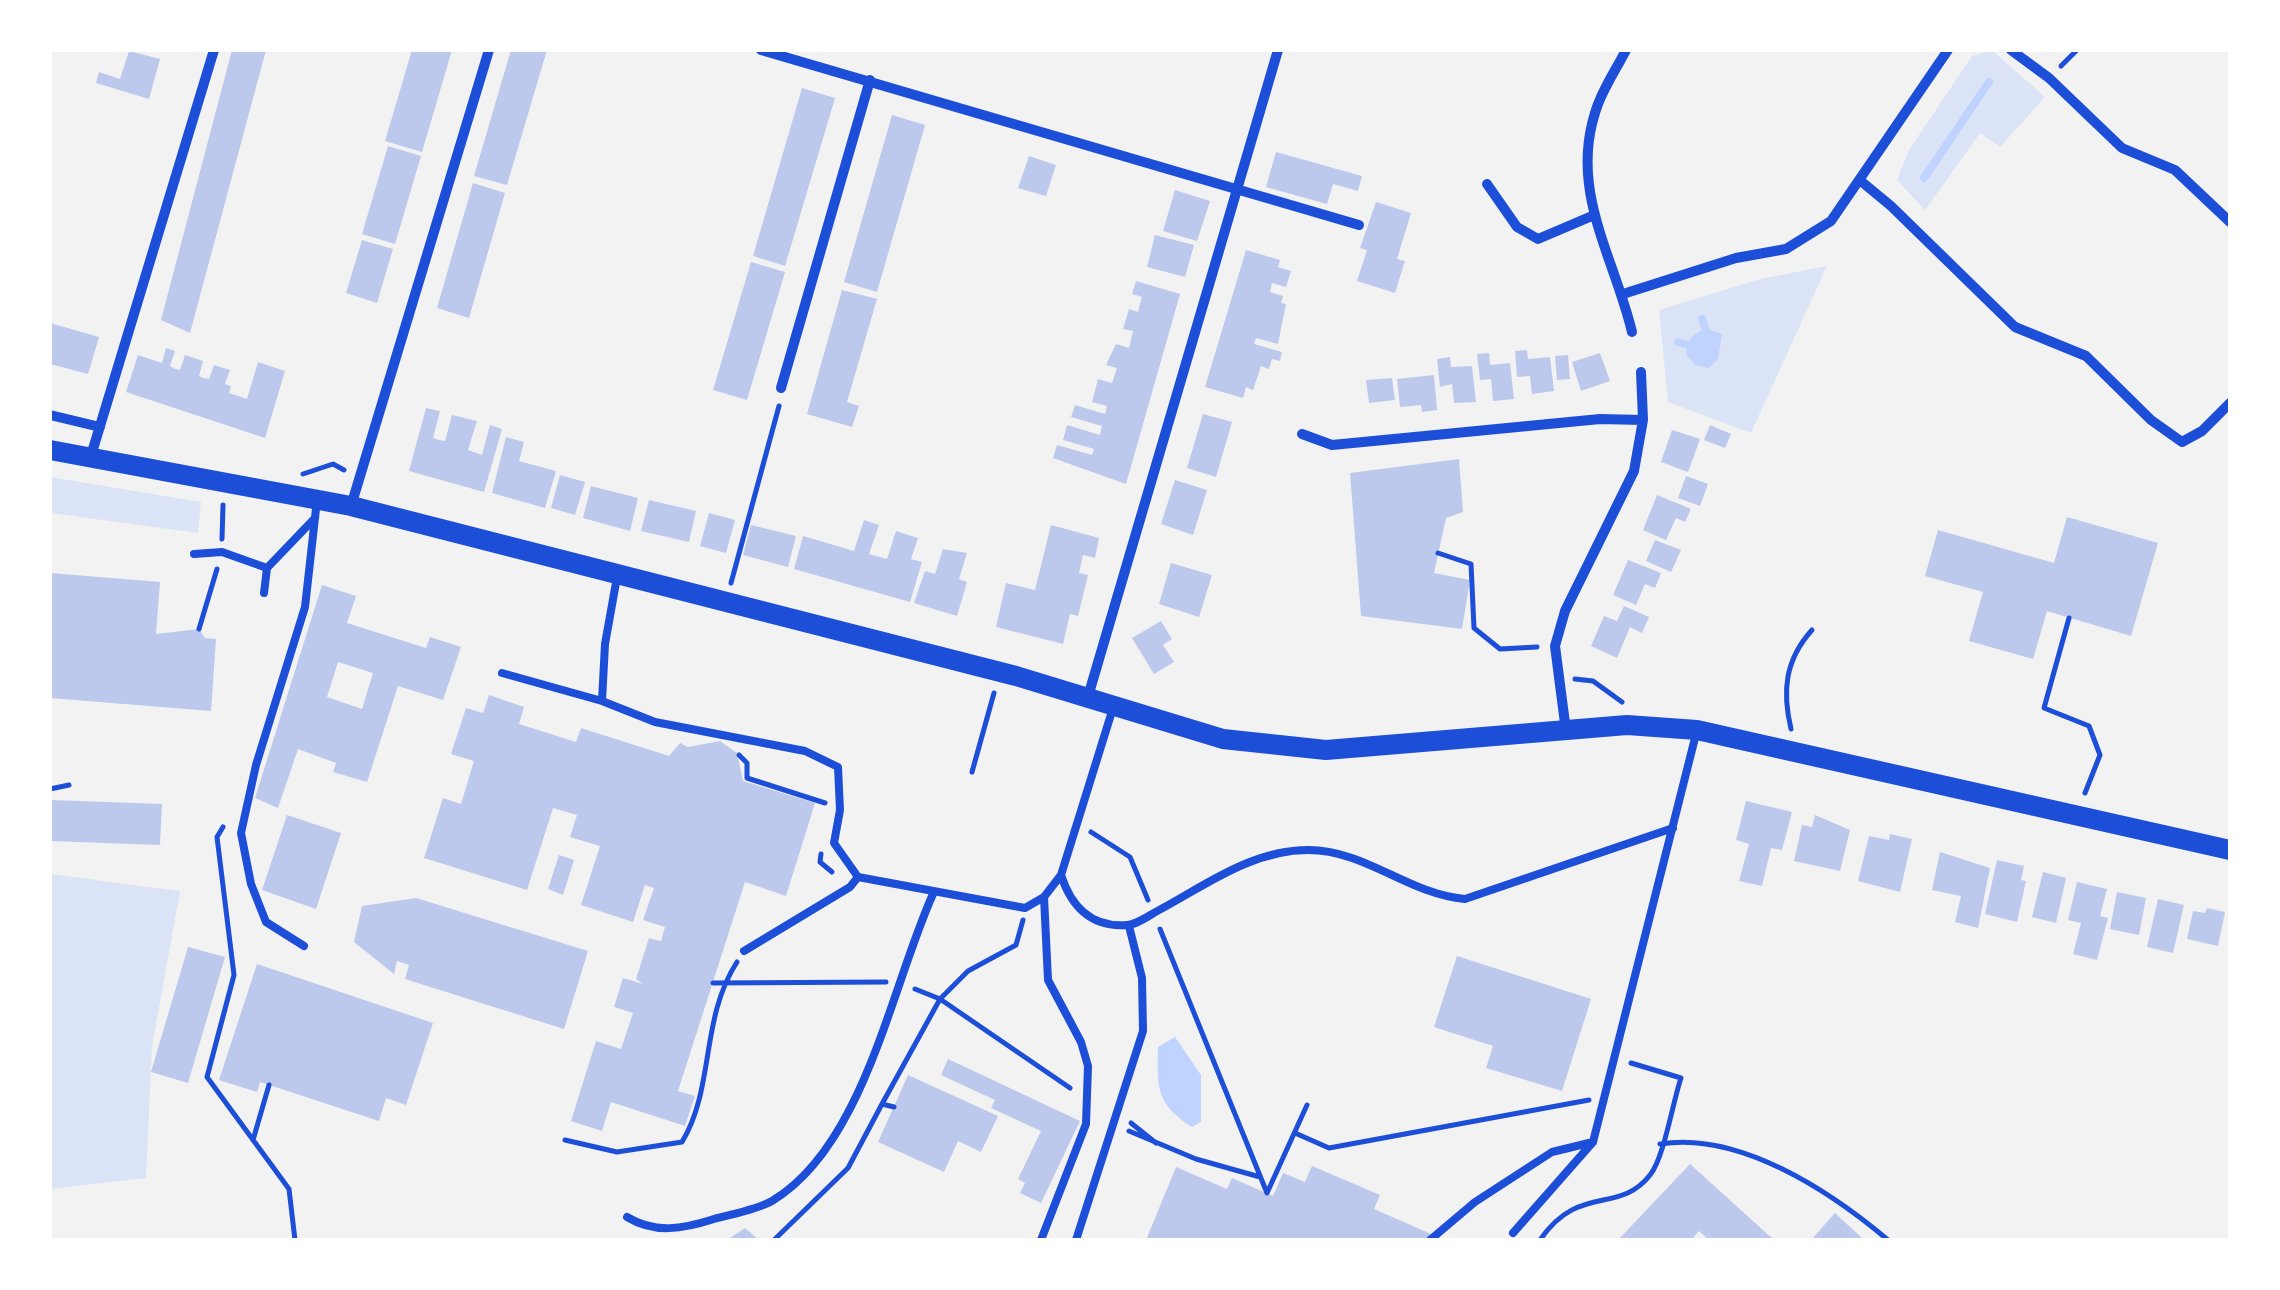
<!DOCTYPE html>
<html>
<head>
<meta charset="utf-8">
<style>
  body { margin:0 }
  #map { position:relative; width:2280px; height:1290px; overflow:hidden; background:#f2f2f2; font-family:Barlow,sans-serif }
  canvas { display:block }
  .frame { position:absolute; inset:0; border:52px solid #fff; pointer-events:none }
</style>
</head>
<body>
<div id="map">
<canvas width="2280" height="1290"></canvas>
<div class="frame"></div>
</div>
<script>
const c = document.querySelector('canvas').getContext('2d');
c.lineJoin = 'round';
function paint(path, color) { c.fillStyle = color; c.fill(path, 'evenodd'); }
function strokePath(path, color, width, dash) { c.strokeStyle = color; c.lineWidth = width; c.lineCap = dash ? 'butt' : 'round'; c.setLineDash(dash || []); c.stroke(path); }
const green = new Path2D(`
  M1992,50l53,47 -45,50 -20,-14 -55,77 -28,-30 12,-30 63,-94z
  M1827,266l-76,167 -83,-31 -9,-92 101,-31z
  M50,477l151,25 -3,31 -148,-20z
  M50,874l130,17 -28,156 -6,131 -96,11z`);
const water = new Path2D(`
  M1705,328l17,6 -4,25 -9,9 -14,-3 -9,-11 4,-16z
  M1175,1037l26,38v47l-9,5c-36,-23 -35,-39 -34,-80z`);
const stream = new Path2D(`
  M1924,178l65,-96
  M1702,319l3,9
  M1678,342l10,3`);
const building = new Path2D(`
  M232,50h34l-76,283 -29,-13z
  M412,50h40l-30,102 -37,-11z
  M511,50h36l-40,135 -33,-9z
  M129,51l31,8 -11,40 -53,-16 3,-11 21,7z
  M802,88l33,10 -50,168 -32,-10z
  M892,115l33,10 -48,167 -33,-10z
  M388,146l33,10 -26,88 -33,-10z
  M1276,152l86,24 -4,15 -25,-7 -6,20 -61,-17z
  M1029,156l27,9 -10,31 -28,-8z
  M473,183l32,10 -36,125 -32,-10z
  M1175,190l35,11 -13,40 -34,-10z
  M1376,202l35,11 -14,46 8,2 -10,32 -38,-12 10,-31 -7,-2z
  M1155,235l39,10 -9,32 -38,-10z
  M362,240l31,9 -16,54 -31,-10z
  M1246,250l34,10 -2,7 13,4 -5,16 -14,-4 -2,9 13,4 -2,7 5,1 -8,40 -22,-6 -2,6 28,8 -2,9 -8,-2 -3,10 -8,-3 -8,24 -7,-3 -3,11 -38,-11z
  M751,262l34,10 -38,128 -34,-10z
  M1136,281l44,13 -54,190 -73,-26 4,-13 35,10 2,-6 -31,-9 4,-15 33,10 2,-9 -31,-9 4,-12 30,9 2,-8 -15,-4 6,-23 14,4 5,-15 -11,-3 10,-21 13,4 4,-17 -10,-2 6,-20 9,3 4,-15 -10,-3z
  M842,290l35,9 -30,103 12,4 -7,21 -45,-13z
  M50,323l49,14 -11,37 -38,-10z
  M166,348l9,3 -5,15 5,3 5,1 5,-15 18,6 -4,15 4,2 6,1 5,-14 16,5 -5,14 6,2 -2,7 18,6 11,-37 27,9 -20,67 -139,-46 12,-37 24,8z
  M1527,350l1,9 22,-2 4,34 -22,3 -2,-18 -13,1 -2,-26z
  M1489,353l1,12 20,-2 4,36 -21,2 -2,-22 -11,1 -3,-26z
  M1600,353l10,28 -29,10 -9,-29z
  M1568,355l2,24 -13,1 -2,-24z
  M1450,357l1,10 21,-1 4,36 -22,1 -2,-19 -12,3 -3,-28z
  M1434,375l3,35 -15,2 -1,-7 -21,2 -3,-28z
  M1392,378l3,22 -26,3 -3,-23z
  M426,408l14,3 -7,27 6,2 6,1 7,-26 25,6 -9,29 14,5 8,-30 12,4 -18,63 -75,-21z
  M1203,414l29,8 -16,55 -29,-9z
  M1710,425l21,9 -6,14 -21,-8z
  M1672,430l28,9 -12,33 -27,-10z
  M506,437l18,5 -5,19 37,10 -11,37 -53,-15z
  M1459,459l4,53 -17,6 -12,55 36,7 -8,49 -101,-13 -11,-143z
  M560,475l25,7 -10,33 -24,-7z
  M1686,476l22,8 -8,22 -22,-8z
  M1175,480l32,10 -14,45 -32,-11z
  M591,486l47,12 -8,33 -47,-13z
  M1657,495l34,14 -6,13 -9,-4 -10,22 -23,-10z
  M649,500l47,11 -7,31 -48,-11z
  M709,513l26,7 -9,33 -26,-7z
  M2067,517l91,26 -27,93 -84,-25 -14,48 -64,-18 14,-49 -58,-16 13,-46 116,33z
  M864,520l15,5 -10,29 18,5 9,-28 22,7 -7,21 11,3 -12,40 -116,-33 9,-33 51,15z
  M751,525l45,11 -8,31 -45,-12z
  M1051,525l48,13 -4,20 -12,-3 -4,18 9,2 -10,41 -8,-2 -7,30 -67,-17 10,-44 29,7z
  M1655,540l26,10 -10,22 -25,-11z
  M943,549l24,4 -8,26 8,3 -10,34 -43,-13 11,-32 10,3z
  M1628,560l33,13 -6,15 -10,-4 -9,21 -23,-10z
  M1171,563l41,12 -13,42 -40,-13z
  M50,573l110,9 -4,52 43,-5 6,9 11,1 -5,72 -161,-13z
  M322,585l34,11 -9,27 79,25 4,-11 31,10 -18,53 -45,-14 -31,96 -34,-10 3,-9 -38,-14 -20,59 -23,-10zM338,662l35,11 -11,36 -35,-12z
  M1624,606l25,11 -7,16 -12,-6 -13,31 -26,-12 13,-30 13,5z
  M1161,621l11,18 -9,6 11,17 -20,12 -22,-36z
  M489,695l35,12 -5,17 57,18 5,-14 88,28 11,-13 8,4 32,-6 17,12 6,28 72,22 -29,93 -41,-14 -67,209 17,5 -10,30 -74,-24 -9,29 -31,-10 25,-80 25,8 12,-36 -19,-6 9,-29 20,6 -7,-5 13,-41 12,3 4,-14 -22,-7 11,-32 -9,-3 -12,37 -52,-17 19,-59 -30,-9 7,-22 -24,-7 -26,82 -103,-32 19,-60 18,6 13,-43 -23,-7 15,-46 17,5z
  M50,800l112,4 -2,41 -110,-4z
  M1746,801l46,11 -10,38 -11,-2 -9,38 -23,-5 10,-37 -13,-4z
  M287,815l54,18 -25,76 -54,-19z
  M1815,815l35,15 -10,41 -46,-10 8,-36 10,2z
  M1890,834l22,5 -12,53 -42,-11 11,-45 20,4z
  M1940,852l50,16 -12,60 -23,-6 6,-26 -29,-6z
  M559,855l15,5 -11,35 -15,-6z
  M1997,860l27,6 -3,14 5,1 -9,41 -32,-8z
  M2043,872l23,6 -10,45 -24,-6z
  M2077,882l30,7 -7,27 8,2 -11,42 -24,-6 8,-31 -13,-3z
  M2117,892l29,6 -7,37 -29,-6z
  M416,898l172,53 -24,78 -159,-50 4,-14 -12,-4 -3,13 -40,-32 8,-36z
  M2158,899l26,6 -11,48 -26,-6z
  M2207,908l18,4 -7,34 -31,-7 6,-28 12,2z
  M188,947l37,10 -37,126 -37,-11z
  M1457,956l134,43 -29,92 -76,-23 7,-22 -59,-19z
  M257,964l176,59 -27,82 -20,-7 -7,23 -119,-39 -3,10 -38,-12z
  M948,1059l132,62 -39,82 -21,-10 5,-10 -7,-4 23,-48 -50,-23 4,-8 -54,-25z
  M908,1075l90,41 -17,36 -23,-11 -14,31 -66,-30z
  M1690,1164l84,76h-65l-10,-9 -8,9h-73z
  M1312,1166l68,29 -6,14 71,31h-299l30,-73 51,22 5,-11 41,18 10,-23 22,9z
  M1835,1213l29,27h-53z
  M745,1228l14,12h-32z`);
const path = new Path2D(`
  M2061,66l16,-16
  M303,474l30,-10 11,6
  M222,539l1,-34
  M1438,553l33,11 3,64 26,21 37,-2
  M731,583l48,-177
  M2069,618l-25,90 45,18 11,29 -15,38
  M199,629l18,-60
  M1575,679l18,2 29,21
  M1791,729c-9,-38 -6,-69 21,-99
  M739,755l8,8v15l78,25
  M972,772l22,-79
  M50,789l19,-4
  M223,827l-6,10 17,138 -27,102 82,112 6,51
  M1091,832l39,25 18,43
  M821,854l-1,8 12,10
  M1160,929l107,264 40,-88
  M713,983l173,-1
  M915,989l25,10 130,89
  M894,1107l-12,-3 58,-105 28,-28 48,-26 7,-25
  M1131,1123l25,20
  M1129,1131l67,28 64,18
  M1295,1133l34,15 260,-48
  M253,1140l16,-55
  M565,1140l52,12 65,-10c33,-55 18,-123 55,-180
  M1660,1144c79,-13 170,47 228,96
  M774,1240l74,-72 34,-64
  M1540,1240c39,-57 79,-25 110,-65 14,-17 23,-74 31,-97l-50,-15`);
const service = new Path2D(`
  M194,554l28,-2 45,16 48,-50
  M617,577l-12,67 -3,57 53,21 150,29 33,16 2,43 -6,33 24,34 167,31 19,-11 17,-22
  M264,593l3,-25
  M502,673l100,28
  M1113,708l-52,167c10,31 30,53 66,50 10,0 24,-11 34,-16 46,-25 92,-59 147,-59 58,0 100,44 157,49l208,-71
  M304,946l-38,-24 -15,-38 -10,-51 15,-68 49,-158 12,-107
  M744,951l106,-64 8,-10
  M627,1217c28,17 56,12 87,2 18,-5 42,-9 58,-18 92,-55 119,-214 161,-307
  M1513,1233l80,-91 103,-408
  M1041,1240l45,-116 2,-58 -7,-24 -33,-62 -4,-83
  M1076,1240l67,-209 -1,-53 -13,-52
  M1430,1240l45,-38 77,-50 41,-10`);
const minor = new Path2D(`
  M761,50l598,175
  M1626,50c-10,20 -25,41 -31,63 -25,79 19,144 37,219
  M2011,50l38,28 73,70 53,22 55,52
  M1862,182l29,24 124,121 71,29 65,64 31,22 20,-11 28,-28
  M1487,184l30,43 21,12 54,-23
  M1623,294l113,-36 50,-9 45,-28 117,-171
  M781,388l89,-308
  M50,415l50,12
  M1302,434l30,11 268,-26 43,1
  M90,459l124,-409
  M351,506l138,-456
  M1087,700l191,-650
  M1566,731l-11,-85 10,-35 69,-140 9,-51 -2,-48`);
const secondary = new Path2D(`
  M50,450l301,56 665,170 207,63 103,11 301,-25 70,5 533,120`);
paint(green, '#dbe4f7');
paint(water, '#bfd3fe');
strokePath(stream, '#bfd3fe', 8);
paint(building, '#bdc9ec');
strokePath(path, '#1d4ed8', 5);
strokePath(service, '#1d4ed8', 8);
strokePath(minor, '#1d4ed8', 10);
strokePath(secondary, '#1d4ed8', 20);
</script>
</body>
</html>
